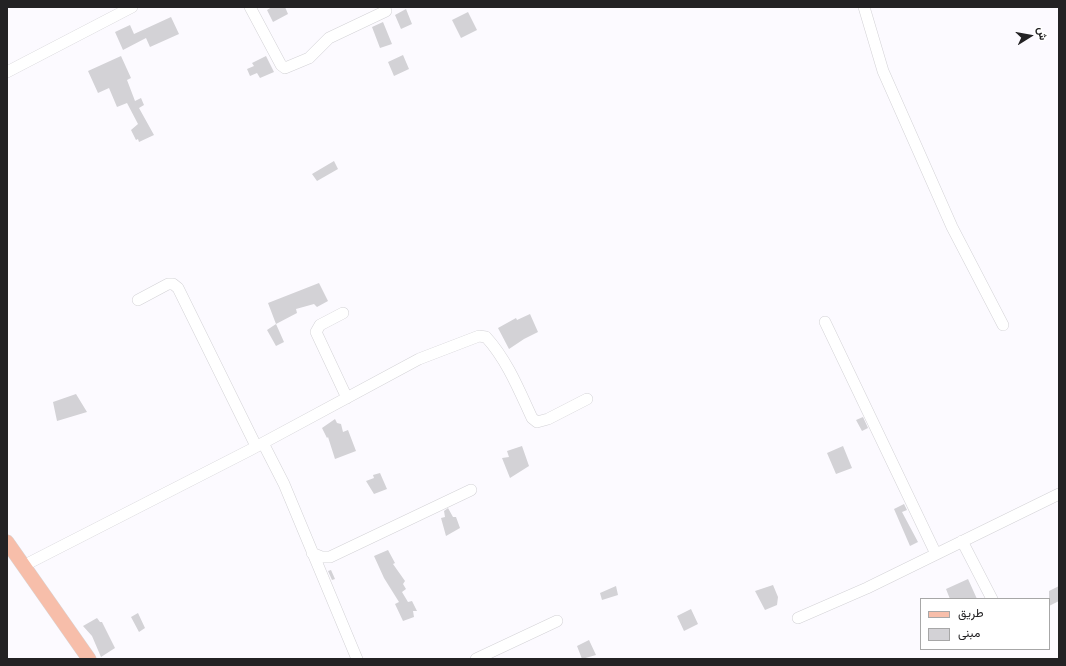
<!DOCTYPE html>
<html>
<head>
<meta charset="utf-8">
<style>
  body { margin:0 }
  #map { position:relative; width:1066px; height:666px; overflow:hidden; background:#fcfaff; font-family:"Nunito Sans",Vazirmatn,sans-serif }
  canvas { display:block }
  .frame { position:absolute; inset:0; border:8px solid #232224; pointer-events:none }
  .legend { position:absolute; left:920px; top:598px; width:130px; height:52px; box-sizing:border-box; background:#fff; border:1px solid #a7a7a7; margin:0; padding:5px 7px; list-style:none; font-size:12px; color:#232224 }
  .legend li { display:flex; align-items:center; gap:8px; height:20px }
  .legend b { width:20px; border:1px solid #a7a7a7 }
  .north { position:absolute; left:1010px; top:16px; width:40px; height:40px; -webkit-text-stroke:3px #fff; paint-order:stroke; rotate:79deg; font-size:11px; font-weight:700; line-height:16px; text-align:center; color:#232224 }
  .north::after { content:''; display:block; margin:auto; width:14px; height:18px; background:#232224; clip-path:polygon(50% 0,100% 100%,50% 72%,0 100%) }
</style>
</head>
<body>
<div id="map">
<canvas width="1066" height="666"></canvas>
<div class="frame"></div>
<ul class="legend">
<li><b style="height:5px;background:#f7beaa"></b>طريق</li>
<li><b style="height:11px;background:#d3d2d6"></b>مبنى</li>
</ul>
<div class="north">ش</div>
</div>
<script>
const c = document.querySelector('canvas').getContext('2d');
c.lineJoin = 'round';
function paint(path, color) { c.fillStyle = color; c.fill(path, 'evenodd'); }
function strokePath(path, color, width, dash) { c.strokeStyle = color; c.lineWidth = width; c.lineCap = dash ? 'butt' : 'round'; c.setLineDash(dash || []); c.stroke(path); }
const building = new Path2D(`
  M272,7h13l3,7 -15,8 -6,-12z
  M406,9l6,15 -11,5 -6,-14z
  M468,12l9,18 -16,8 -9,-18z
  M171,17l8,17 -29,13 -4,-9 -23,12 -8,-18 15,-7 4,9z
  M383,22l9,22 -12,4 -8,-21z
  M403,55l6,14 -15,7 -6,-14z
  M121,56l10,22 -4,2 8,21 6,-3 3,7 -5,3 15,27 -15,7 -1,-3 -2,1 -5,-10 7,-6 -11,-21 -10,4 -8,-19 -11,5 -10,-22z
  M266,56l8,16 -14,6 -3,-5 -7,3 -3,-7 7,-3 -2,-3z
  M334,161l4,8 -21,12 -5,-7z
  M319,283l9,18 -11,6 -3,-3 -18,5 1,4 -21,11 -8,-21z
  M530,314l8,18 -14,7 -15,10 -11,-21 18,-10 1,2z
  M276,324l8,18 -8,4 -9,-16z
  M76,394l11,18 -30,9 -4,-19z
  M863,417l5,11 -6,3 -6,-11z
  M335,419l2,4 4,1 2,8 5,-2 8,21 -21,8 -7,-22 -1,1 -5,-10z
  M522,446l7,20 -19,12 -8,-20 7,-1 -2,-6z
  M843,446l9,22 -16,6 -9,-21z
  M380,473l7,16 -13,5 -8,-13 8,-3 -1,-3z
  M904,504l3,6 -5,2 16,30 -8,4 -16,-37z
  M448,508l5,9h3l4,11 -14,8 -5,-18 4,-1 -1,-6z
  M388,550l7,13 -2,1 12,17 -2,3 3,5 -4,3 6,10 4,-1 5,10h-4l1,6 -11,4 -8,-17 4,-2 -15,-24 -10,-22z
  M331,570l4,9 -3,1 -4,-9z
  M968,579l9,20h-27l-4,-10z
  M773,585l5,12 -1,8 -12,5 -10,-19z
  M616,586l2,9 -16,5 -2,-7z
  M1059,586v15l-10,5v-15z
  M691,609l7,15 -14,7 -7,-15z
  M138,613l7,15 -6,4 -8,-15z
  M97,618l3,4h2l13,26 -14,9 -9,-21 -9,-10z
  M589,640l7,15 -14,4 -5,-13z`);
const minor = new Path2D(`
  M250,7l31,58 4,3 24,-10 20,-20 57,-27
  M864,7l19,64 69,156 51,98
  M7,72l125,-65
  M138,300l30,-16h5l5,4 78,158
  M343,313l-23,12 -4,7 31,66
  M825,322l111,232
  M263,443l21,41 73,175
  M962,541l30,58
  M312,553l10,4h8l141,-67
  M23,566l227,-116 169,-91 60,-23 7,1c21,23 33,53 46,81l5,4 11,-3 39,-20
  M798,618l69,-30 192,-94
  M476,659l81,-38`);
const major = new Path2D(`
  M7,542l82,117`);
paint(building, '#d3d2d6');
strokePath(minor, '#d3d2d6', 12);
strokePath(major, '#d7d7d8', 15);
strokePath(minor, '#fff', 11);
strokePath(major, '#f7beaa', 14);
</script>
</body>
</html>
